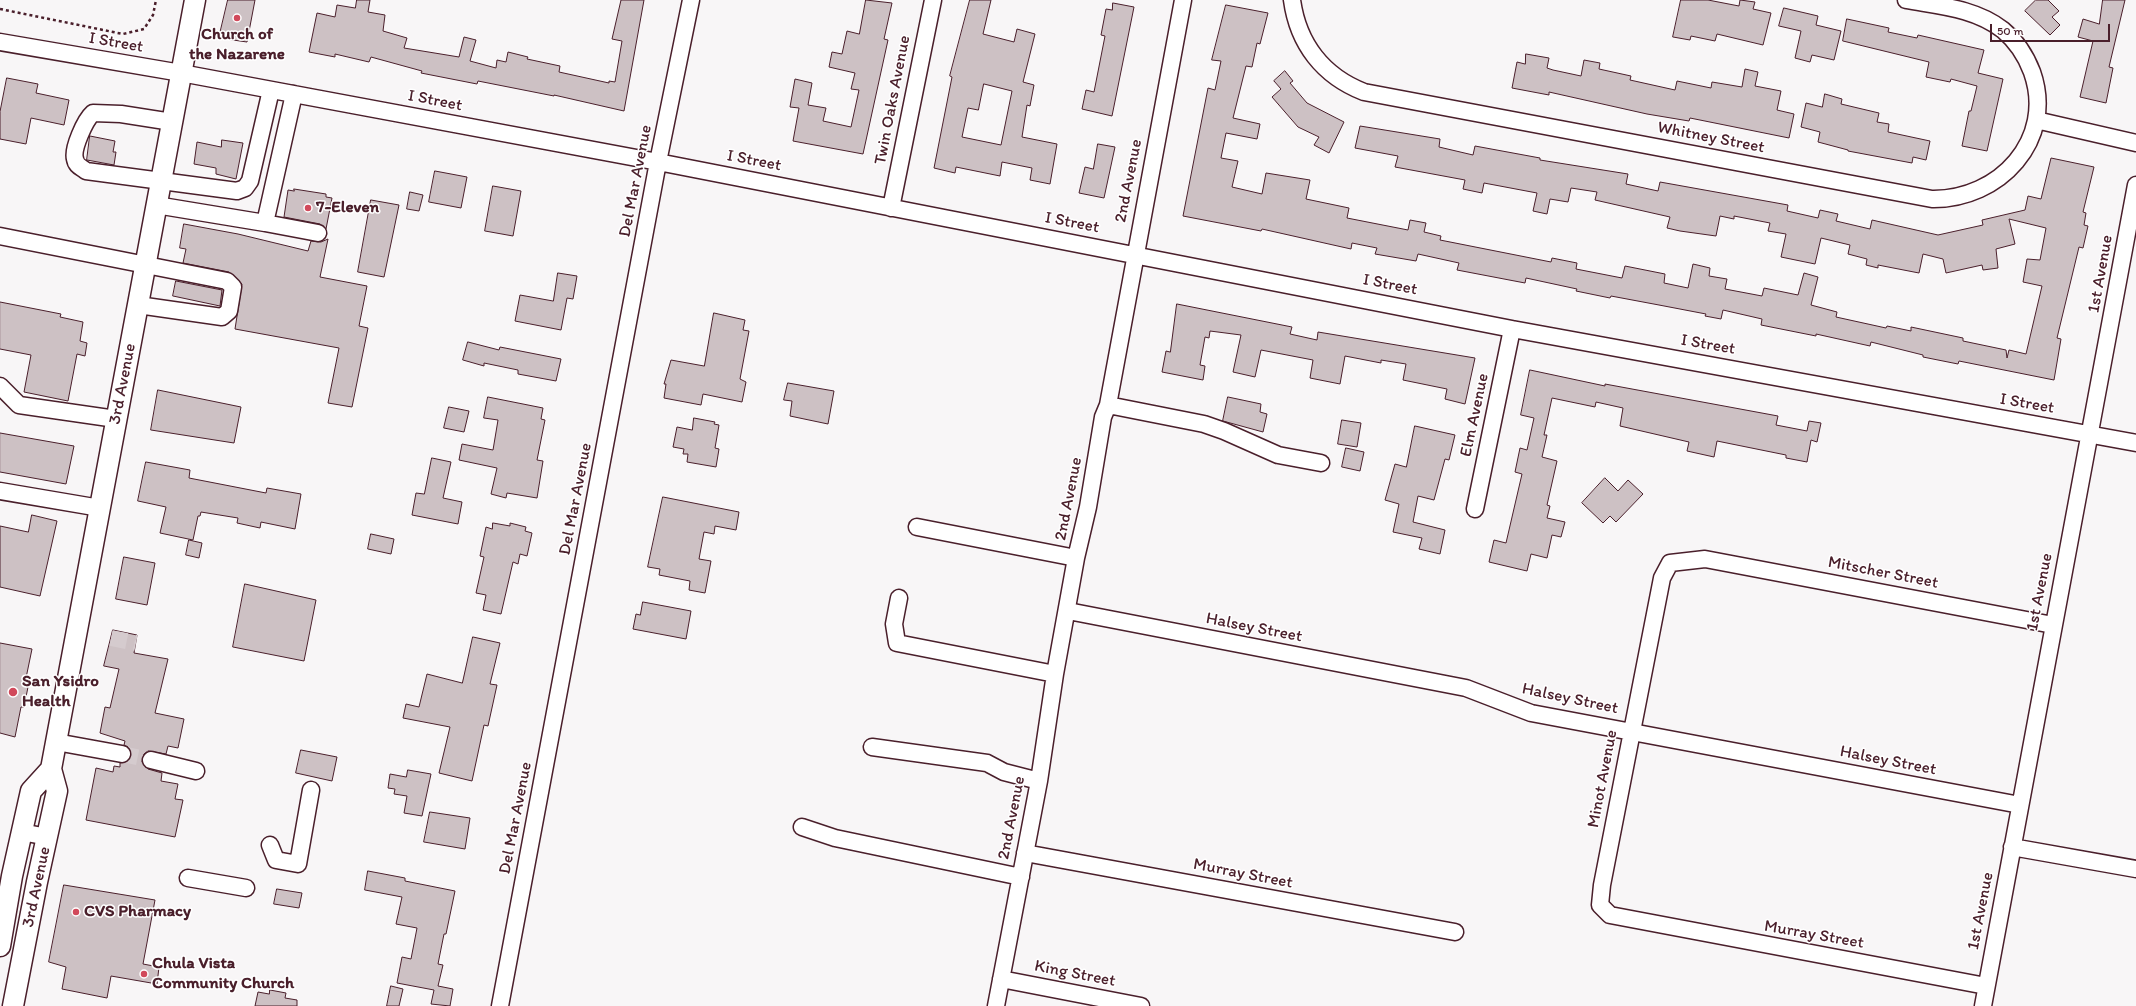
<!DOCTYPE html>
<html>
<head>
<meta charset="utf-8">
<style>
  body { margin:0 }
  #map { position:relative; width:2136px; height:1006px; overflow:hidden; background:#f8f6f7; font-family:Itim,sans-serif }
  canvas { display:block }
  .scale { position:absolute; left:1990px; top:24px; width:120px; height:18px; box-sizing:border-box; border:2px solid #4a1f2b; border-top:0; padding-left:5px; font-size:12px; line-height:14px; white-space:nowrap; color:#4a1f2b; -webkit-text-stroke:3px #fff; paint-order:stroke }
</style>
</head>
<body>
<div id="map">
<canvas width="2136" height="1006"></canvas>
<div class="scale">50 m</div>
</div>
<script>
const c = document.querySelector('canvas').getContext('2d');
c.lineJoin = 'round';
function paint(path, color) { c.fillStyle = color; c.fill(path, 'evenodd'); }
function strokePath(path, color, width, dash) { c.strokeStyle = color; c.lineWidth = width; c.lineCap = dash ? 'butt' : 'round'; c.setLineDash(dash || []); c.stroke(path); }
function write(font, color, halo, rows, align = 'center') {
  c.font = font + ' Itim,sans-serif'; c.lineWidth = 3; c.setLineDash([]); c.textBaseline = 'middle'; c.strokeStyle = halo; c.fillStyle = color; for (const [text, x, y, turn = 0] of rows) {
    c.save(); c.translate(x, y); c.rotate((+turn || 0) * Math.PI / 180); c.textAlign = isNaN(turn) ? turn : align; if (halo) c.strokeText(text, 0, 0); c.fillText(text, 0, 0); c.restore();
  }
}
const building = new Path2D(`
  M228,0h27l-8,42 -28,-4z
  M357,0h13l-2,12 17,3 -2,16 24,7 -3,10 55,9 5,-20 12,3 -6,21 26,7 1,-8 9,2 2,-10 20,5 -1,2 33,7 -1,6 50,11v-2l6,1 7,-41 -10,-2 9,-39h23l-20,111 -70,-16v1l-76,-15 -1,3 -56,-11 1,-2 -51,-14 -2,5 -34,-8v3l-26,-5 8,-39 18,4 2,-12 18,3z
  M866,0l26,3 -8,36 4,1 -25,114 -70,-13 6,-33 -9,-1 5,-28 17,4 -4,22 18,3 -3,13 28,6 8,-37 -8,-1 4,-16 -26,-6 3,-15 10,2 5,-23 12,3z
  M970,0h21l-8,34 31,8 3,-13 18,5 -12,48 11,3 -4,21 -3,-1 -5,32 35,7 -7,40 -20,-4 2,-12 -30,-6 -2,14 -44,-9 -1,6 -21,-5 18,-91 -2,-1zM984,84l28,7 -11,54 -39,-8 6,-29 10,2z
  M1681,0h27l31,6 1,-6 15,2 -2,7 18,4 -8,32 -46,-11 -2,7 -24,-5 -1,4 -17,-3z
  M2036,0h12l11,11 -7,6 8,8 -10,10 -25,-24z
  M2103,0h22l-16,67 4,1 -7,35 -26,-6 13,-56 -15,-4 5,-18 16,5z
  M1113,3l21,4 -22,109 -30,-7 4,-19 8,2 11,-56 -4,-1 5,-26 6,1z
  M1226,5l42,8 -8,31 -3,-1 -5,24 -6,-1 -13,52 27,6 -3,15 -31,-6 -5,25 17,3 -6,26 30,7 4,-21 44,7 -4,19 43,9 -2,10 61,12 2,-10 16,3 -2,9 17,4 -1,4 111,22 1,-4 25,5 -1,6 46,9 3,-12 40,8 -1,9 24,5 5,-24 17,4 -1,8 18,3 -2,10 37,7 2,-8 34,7 6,-22 14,4 -7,28 26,7 -1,5 50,11 1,-2 24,5v-4l52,11v3l43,9 1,8 2,-8 17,4 16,-68 -19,-4 4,-23 13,1 6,-32 -37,-9 6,25 -19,5 2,19 -15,2 -1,-5 -36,8 -3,-14 -20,-5 -4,19 -41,-8v3l-12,-3 1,-6 -19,-5 2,-9 -29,-7 -6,26 -34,-7 5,-23 -18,-3 2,-8 -36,-7v3l-14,-3 -4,20 -36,-5 -13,-3 3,-11 -75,-17 2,-8 -26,-4 -3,14 -18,-3 -3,15 -14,-3 4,-18 -53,-10 -2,10 -19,-4 2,-9 -70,-13 3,-11 -43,-8 5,-22 80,13 -1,8 34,8 2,-9 65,12v2l88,14 -2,10 32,7 2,-9 128,23 -1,6 31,7 2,-8 18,4 -2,7 34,8 2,-9 66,15 45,-10 -1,-5 43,-10 3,-14 13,3 10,-41 43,9 -11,45 3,1 -2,12 4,1 -5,22 -4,-1 -22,91 4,1 -7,41 -95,-19 -1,3 -35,-7v-2l-52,-13 -1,4 -54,-12v2l-55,-11 1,-6 -39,-9 -2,9 -16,-3 1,-2 -47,-9 -48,-9 -1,2 -34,-7 1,-2 -51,-11 -1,5 -68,-13 2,-7 -41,-9 -2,7 -41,-7 2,-6 -25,-5 -1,6 -89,-20 -1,2 -78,-15 25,-128 7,2 6,-29 -9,-1z
  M1784,8l34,8 -2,9 25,6 -7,29 -22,-5 -2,7 -15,-4 6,-27 -22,-5z
  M1847,19l42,9 -1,4 29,6 1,-3 66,15 -6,23 25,6 -16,72 -25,-5 7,-35h2l6,-25 -26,-7 -1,3 -24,-5 3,-15 -86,-21z
  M1526,54l23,4 -2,10 6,2 28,6 3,-16 16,3 -1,6 32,7 -1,4 45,10 2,-9 34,7 1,-6 30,5 3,-18 13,3 -3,14 26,5 -4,19 17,4 -5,24 -99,-20 -1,3 -42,-7 -98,-22v3l-37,-7 5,-26 8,2z
  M1285,71l8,10 -3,2 17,20 37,19 -15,31 -15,-8 5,-8 -21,-10 -26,-30 9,-8 -7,-8z
  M7,78l31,6 -2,9 33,7 -5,25 -33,-7 -5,26 -26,-5v-27z
  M1825,94l17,5 -1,5 38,9 -2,9 12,2 -1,8 42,9 -4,19 -13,-3 -1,6 -64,-12v-1l-30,-8 2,-10 -19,-5 5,-24 16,4z
  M90,136l25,5 -2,11h3l-2,13 -27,-5z
  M222,140l21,3 -7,36 -20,-5v-6l-22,-4 3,-22 24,5z
  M1098,144l17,3 -11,51 -25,-5 6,-26 8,2z
  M435,171l32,6 -6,31 -32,-6z
  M493,186l28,5 -8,45 -28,-5z
  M294,189l32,5v3l6,1 -6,31 -6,-5 -36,-7 4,-27 6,1z
  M410,192l13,3 -4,16 -12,-2z
  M371,200l28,5 -15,72 -26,-5z
  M184,224l54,10 70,17 3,-10 10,1 7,-3 -8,38 47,9 -8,40 9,2 -16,79 -24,-4 11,-55 -104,-19 7,-45 -13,-12 -46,-9 3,-14 -6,-1z
  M558,273l19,3 -4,23 -6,-1 -6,32 -46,-9 5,-26 33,6z
  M176,281l46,9 -2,16 -47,-10z
  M0,302l61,12 -1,3 23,5 -3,19 7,2 -2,13 -8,-2 -9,47 -44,-9 7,-37 -31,-6z
  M1177,304l115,23 -2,7 27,6 1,-8 157,26 -10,46 -20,-5 2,-10 -44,-9 3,-16 -25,-4v3l-36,-7 -5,28 -30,-6 3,-18 -52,-10 -6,27 -22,-5 8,-37 -31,-4 -1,7 -4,-1 -5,28 5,1 -2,14 -41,-8 4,-21 4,1z
  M714,313l31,7 -2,10 6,1 -9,48 6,3 -4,20 -39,-8 -2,11 -37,-7 2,-14h-2l7,-24 33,6z
  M468,342l31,8 1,-3 61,12 -5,22 -38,-7v-4l-34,-7v3l-21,-6z
  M1530,370l75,16v-2l173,32 -2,9 31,6 2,-10 12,2 -4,19 -6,-2 -4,22 -21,-4v-3l-69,-14 -3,16 -27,-6 2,-9 -69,-16 3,-18 -27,-6 -1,5 -43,-9 -8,37h3l-5,22 15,4 -10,44 3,1 -3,12 18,4 -4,15 -9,-2 -5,23 -16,-4 -4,17 -38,-9 5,-22 12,3 16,-69 -7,-2 5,-24 7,2 7,-32 -13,-3z
  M788,383l46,8 -6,33 -38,-8 2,-15 -8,-1z
  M158,390l83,17 -7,36 -83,-13z
  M488,397l55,11 -2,11 4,1 -8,40 6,1 -6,37 -30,-5 -1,5 -15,-4 6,-26 -38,-8 3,-16 31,6 5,-30 -14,-2z
  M1228,397l33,7 -1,8 7,2 -4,18 -40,-11z
  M449,407l20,4 -5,21 -20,-4z
  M694,418l21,4 -1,2 5,1 -4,23 4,1 -3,18 -29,-5 1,-8h-5l1,-5 -11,-2 4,-20 15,3z
  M1342,420l19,3 -4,24 -19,-3z
  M1415,426l40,9 -6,25 -4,-1 -11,41 -16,-4 -5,26 32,8 -5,24 -21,-5 3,-11 -29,-6 6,-28 -14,-4 10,-36 11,3z
  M0,433l74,13 -8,38 -66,-12z
  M1346,448l18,4 -4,19 -18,-4z
  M432,458l19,4 -8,36 19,4 -4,22 -46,-9 4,-22 8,1z
  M146,462l44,8 -1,8 77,15 1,-5 34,6 -6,35 -34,-7 -1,6 -23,-5 1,-5 -37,-6 -1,4h-2l-5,24 -33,-7 6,-26 -28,-6z
  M1605,478l13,13 10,-11 15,14 -27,28 -6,-6 -7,7 -21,-20z
  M663,497l76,15 -3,18 -21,-4 -1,8 -10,-2 -5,27 12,2 -6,32 -16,-3 1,-9 -31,-6 1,-6 -12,-2z
  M32,515l25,6 -17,75 -40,-9v-61l28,6z
  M493,523l17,3v-3l16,4 -1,4 7,2 -5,23 -7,-2 -2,10 -5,-2 -12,52 -18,-4 3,-15 -10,-2 8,-36 -4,-1 6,-29 6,2z
  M371,534l23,5 -3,15 -23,-5z
  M189,540l13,3 -3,15 -13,-3z
  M124,557l31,6 -8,42 -31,-6z
  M245,584l71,16 -12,61 -71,-14z
  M643,602l48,9 -5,28 -53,-10 3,-15 4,1z
  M113,630l24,5 -3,18 34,6 -13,54 29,6 -6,29 -10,-2 -2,8 -18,-3 -4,3 -2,8 6,7 14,4 -1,8 17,3 -3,15 8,1 -8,37 -89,-17 10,-52 17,4 1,-6 6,1v-4l9,-3 2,-5 -3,-8 -4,-2 1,-4 -25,-8 5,-26 5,1 9,-39 -15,-3z
  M473,637l27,6 -10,41 7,1 -9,41 -4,-1 -12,56 -33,-8 11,-46 -47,-9 3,-14 13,3 8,-33 35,9z
  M0,643l32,6 -6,29 4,-1 -6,30h-3l-6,30 -15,-4z
  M301,750l36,7 -5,24 -36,-8z
  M408,770l23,4 -9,42 -18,-3 3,-17 -13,-2 1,-5 -7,-1 2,-14 16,3z
  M430,812l40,6 -5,31 -41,-7z
  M368,871l37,7v3l50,10 -9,43h-2l-6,30 5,1 -5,21 15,3 -3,17 -19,-2 3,-14 -37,-7 5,-26 9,2 6,-31 -21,-4 6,-27 -37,-7z
  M64,885l91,15 -12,64 16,3 -2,17 -46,-8 -4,22 -45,-9 4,-22 -17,-5z
  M277,889l25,4 -3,15 -25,-4z
  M391,986l12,3 -4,17h-12z
  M270,990l16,3 -1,5 12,2v6h-42l3,-14 11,2z`);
const minorTunnel = new Path2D(`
  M111,638l25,5
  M122,754l29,6`);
const path = new Path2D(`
  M0,9l123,25 21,-5 9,-14 3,-15`);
const minor = new Path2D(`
  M1292,0c6,44 31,76 72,92l568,107c67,1 124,-59 100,-127 -6,-16 -16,-31 -29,-42 -28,-22 -64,-24 -97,-30
  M0,42l181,31 477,89 854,167 624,114
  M294,94l-29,129 53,10
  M2036,120l100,23
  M172,122l-51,-8 -28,-1c-8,7 -21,36 -18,46 1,7 6,8 11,12l151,20 8,-3 5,-7 21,-91
  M156,205l109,18
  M891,208l42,-208
  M0,236l227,45 6,6 -4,24 -7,6 -84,-12
  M0,386l19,19 97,14
  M1108,405l96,19 20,7 54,24 43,8
  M0,491l100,17
  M1475,509l37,-180
  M917,527l159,31
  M899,598l-5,26 3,19 158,31
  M1068,611l398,77 65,25 489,92
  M56,742l66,12
  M872,747l115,16 17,9 35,9
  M151,760l45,11
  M802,827l33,11 186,39
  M21,832l27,5
  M270,845l6,15 22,4 13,-74
  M2012,847l124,22
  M1025,853l430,79
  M188,878l58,10
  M1001,979l140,27
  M1986,986l-376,-71 -10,-10 2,-20 60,-307 8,-15 35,-4 348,66
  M500,1006l158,-844 33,-162
  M996,1006l43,-225 16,-107 21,-116 12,-51 15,-90 5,-12 75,-405
  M1983,1006l153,-821`);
const major = new Path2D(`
  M0,946l12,-70 19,-85 20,-22
  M13,1006l24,-124 20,-91 -6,-22 144,-769`);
const markers = [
  [237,18,4,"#d1495b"],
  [308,208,4,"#d1495b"],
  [13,692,5,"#d1495b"],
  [76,912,4,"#d1495b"],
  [144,974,4,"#d1495b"]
];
const poiNames = [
  ["Church of",237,35,"center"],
  ["the Nazarene",237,55,"center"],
  ["7-Eleven",316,208],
  ["San Ysidro",22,682],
  ["Health",22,702],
  ["CVS Pharmacy",84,912],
  ["Chula Vista",152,964],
  ["Community Church",152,984]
];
const streetNames = [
  ["I Street",116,43,10],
  ["Twin Oaks Avenue",893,100,-79],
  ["I Street",435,101,11],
  ["Whitney Street",1711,138,11],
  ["I Street",754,161,11],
  ["Del Mar Avenue",636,181,-79],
  ["2nd Avenue",1129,181,-79],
  ["I Street",1072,223,11],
  ["1st Avenue",2101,274,-80],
  ["I Street",1390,285,11],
  ["I Street",1708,345,10],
  ["3rd Avenue",123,384,-79],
  ["I Street",2027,404,10],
  ["Elm Avenue",1475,415,-78],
  ["Del Mar Avenue",576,499,-79],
  ["2nd Avenue",1069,499,-79],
  ["Mitscher Street",1883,573,11],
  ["1st Avenue",2040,592,-79],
  ["Halsey Street",1254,628,11],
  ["Halsey Street",1570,699,12],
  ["Halsey Street",1888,761,11],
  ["Minot Avenue",1603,779,-79],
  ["Del Mar Avenue",516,818,-79],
  ["2nd Avenue",1012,818,-79],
  ["Murray Street",1243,874,11],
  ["3rd Avenue",37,887,-78],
  ["1st Avenue",1981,911,-79],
  ["Murray Street",1814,935,10],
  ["King Street",1075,974,11]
];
paint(building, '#cdc1c4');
strokePath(building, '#4a1f2b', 1);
strokePath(minorTunnel, '#d5cbce', 16, [16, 8]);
strokePath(minor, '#4a1f2b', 19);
strokePath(major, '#4a1f2b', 23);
strokePath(path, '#4a1f2b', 2.5, [3, 3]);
strokePath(minor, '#fff', 16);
strokePath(major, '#fff', 20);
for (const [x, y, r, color] of markers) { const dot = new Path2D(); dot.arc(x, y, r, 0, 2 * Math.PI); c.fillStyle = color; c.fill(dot); strokePath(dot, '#fff', 1.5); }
write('bold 17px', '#4a1f2b', '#fff', poiNames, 'left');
write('17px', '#4a1f2b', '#fff', streetNames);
</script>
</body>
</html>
